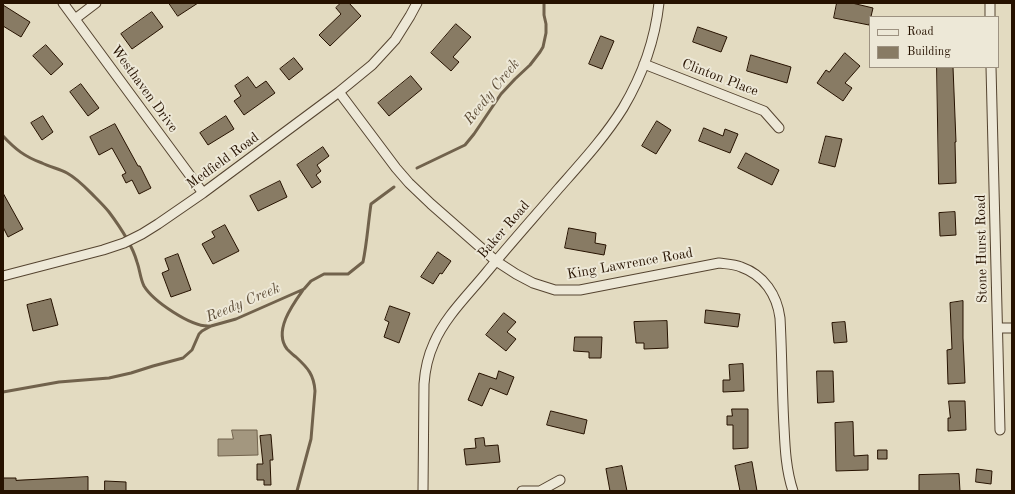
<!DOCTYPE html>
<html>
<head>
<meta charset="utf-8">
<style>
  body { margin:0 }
  #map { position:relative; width:1015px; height:494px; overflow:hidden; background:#e3dbc1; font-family:"Old Standard TT",serif }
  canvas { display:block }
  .frame { position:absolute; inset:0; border:4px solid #261200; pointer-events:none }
  .legend { position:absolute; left:869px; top:16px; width:130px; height:52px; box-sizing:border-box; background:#ede8d7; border:1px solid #9d9281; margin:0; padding:5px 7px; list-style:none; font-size:12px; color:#261200 }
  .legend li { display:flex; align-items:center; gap:8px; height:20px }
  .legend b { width:20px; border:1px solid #9d9281 }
</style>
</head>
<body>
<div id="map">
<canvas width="1015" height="494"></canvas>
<div class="frame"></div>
<ul class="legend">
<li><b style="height:5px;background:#ede8d7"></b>Road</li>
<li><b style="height:11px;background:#887b64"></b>Building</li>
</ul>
</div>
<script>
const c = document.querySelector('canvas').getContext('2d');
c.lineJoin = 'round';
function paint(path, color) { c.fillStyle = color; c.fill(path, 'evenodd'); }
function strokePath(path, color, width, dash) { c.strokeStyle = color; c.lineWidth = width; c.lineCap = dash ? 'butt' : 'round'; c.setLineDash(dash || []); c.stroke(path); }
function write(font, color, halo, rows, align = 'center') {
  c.font = font + ' "Old Standard TT",serif'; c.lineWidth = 4; c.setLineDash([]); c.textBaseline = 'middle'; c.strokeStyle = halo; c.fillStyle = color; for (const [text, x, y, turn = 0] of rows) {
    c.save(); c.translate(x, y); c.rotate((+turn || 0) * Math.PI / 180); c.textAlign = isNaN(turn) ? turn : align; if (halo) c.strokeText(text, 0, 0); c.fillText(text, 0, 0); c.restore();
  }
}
const water = new Path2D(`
  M232,430h25l1,25 -40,1v-17h15z`);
const stream = new Path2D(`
  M3,136c12,13 22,21 39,27 8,4 18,6 25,10 11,6 19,15 28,24 5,5 10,10 14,15 12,16 23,32 28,50 3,8 3,16 7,24 9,15 47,41 65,40
  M417,168l48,-23 9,-11 27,-40 14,-15 15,-14 10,-13 3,-5 3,-14v-9l-2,-9v-12
  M3,392l56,-10 50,-4 22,-5 22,-7 30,-8 9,-8 7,-16 3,-3 9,-5 25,-7 68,-30 7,-8 13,-7h24l15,-12c4,-19 5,-38 8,-58l23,-17
  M297,491l14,-52 4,-48c-1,-16 -7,-23 -19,-34 -3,-2 -6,-5 -9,-8 -14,-18 6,-45 16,-59`);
const building = new Path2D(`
  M169,3h29l-20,13z
  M341,3h8l12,13 -31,30 -11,-11 22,-21 -5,-6z
  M837,3h15l21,5 -4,17 -35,-7z
  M3,5l27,17 -9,15 -18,-11z
  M152,12l11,15 -31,22 -11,-15z
  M456,24l15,13 -18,20 6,5 -8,9 -20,-18z
  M698,27l29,10 -6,15 -28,-10z
  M601,36l13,5 -12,28 -13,-5z
  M46,45l17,19 -12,11 -18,-19z
  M845,53l15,13 -15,17 7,5 -9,13 -26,-18 9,-13 3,2z
  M751,55l40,12 -4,16 -40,-12z
  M294,58l9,11 -14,11 -9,-11z
  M937,67h16l3,75h-1l1,41 -17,1z
  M411,76l11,13 -33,27 -11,-13z
  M248,77l8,11 10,-7 9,12 -31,22 -10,-14 7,-5 -6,-10z
  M81,84l18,24 -11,8 -18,-24z
  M43,116l10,16 -11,8 -11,-17z
  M226,116l8,13 -26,16 -8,-12z
  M657,121l14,9 -15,24 -14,-8z
  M115,124l23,42h2l11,22 -12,6 -7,-14 -6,3 -4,-8 4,-2 -14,-25 -13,7 -9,-18z
  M704,128l19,8 2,-7 13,5 -8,19 -31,-12z
  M826,136l16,3 -7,28 -16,-4z
  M323,147l6,9 -12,9 4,6 -5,4 5,7 -9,6 -15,-23z
  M746,153l33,17 -7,15 -34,-17z
  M280,181l7,16 -29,14 -8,-15z
  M3,193l20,36 -15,8 -5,-10z
  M955,212l1,23 -16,1 -1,-23z
  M225,225l14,26 -26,13 -11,-20 13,-7 -3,-5z
  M569,228l27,5 -1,10 11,2 -2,10 -39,-7z
  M438,252l13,9 -9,13 -2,-1 -7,11 -12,-7z
  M178,254l13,36 -20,7 -9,-24 7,-3 -4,-11z
  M51,299l7,26 -25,6 -6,-26z
  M963,301v37l2,45 -17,1 -1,-34 5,-1 -2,-46z
  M390,306l20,7 -11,30 -15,-6 5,-15 -4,-2z
  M706,310l34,4 -2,13 -33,-4z
  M504,313l12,9 -9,10 9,7 -10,12 -20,-16z
  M667,321l1,27 -24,1v-6h-8l-2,-21z
  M845,322l2,20 -13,1 -2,-20z
  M575,337h27l-1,21h-12v-6l-15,-1z
  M743,364l1,27 -21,1v-12h7l-1,-15z
  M499,371l15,6 -7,18 -17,-7 -8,18 -14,-6 11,-27 17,6z
  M817,371h16l1,31 -16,1z
  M949,401h16l1,29 -18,1v-13h2z
  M732,409h16v39l-15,1v-24h-6v-9h5z
  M551,411l36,9 -3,14 -37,-9z
  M853,422l1,34 14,-1v15l-32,1 -1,-48z
  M271,435l2,25h-3l1,25h-7v-5h-7v-16h6l-3,-28z
  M484,438l1,8 13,-1 2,17 -34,3 -2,-16 12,-1 -1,-9z
  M878,450h9v9h-9z
  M752,462l5,29h-17l-5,-25z
  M622,466l5,25h-17l-4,-22z
  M977,469l15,2 -1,13 -15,-2z
  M959,474l1,17h-41v-16z
  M88,477v14h-85v-13h13v2z
  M105,481l21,1v9h-21z`);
const minor = new Path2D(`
  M63,3l140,190
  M990,3v14
  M75,19l21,-16
  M644,64l120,47 15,17
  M991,67l9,363
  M339,92l57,76 13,15 22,21 65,57 20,13 17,9 22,7h25l139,-27c7,1 15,1 22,4 23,8 36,28 39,51 2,36 2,73 4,109 1,21 2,43 9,64
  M3,276l100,-26 21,-7 18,-9 16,-10 45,-31 136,-101 33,-27 23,-25 15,-24 7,-13
  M998,328h14
  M423,491l1,-107c1,-14 4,-28 10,-41 11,-26 34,-48 52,-70 24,-29 49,-57 73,-85 22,-25 46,-51 64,-80 19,-32 32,-68 36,-105
  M522,491h18l20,-11`);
const streetNames = [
  ["Clinton Place",720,78,21],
  ["Westhaven Drive",144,89,54],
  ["Medfield Road",223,161,-36],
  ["Baker Road",504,230,-49],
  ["Stone Hurst Road",982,249,-91],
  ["King Lawrence Road",630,264,-10]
];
const waterNames = [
  ["Reedy Creek",492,92,-51],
  ["Reedy Creek",243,303,-23]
];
paint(water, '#a3977f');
strokePath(water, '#71624c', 1);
strokePath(stream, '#71624c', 3);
paint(building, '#887b64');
strokePath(building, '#261200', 1);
strokePath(minor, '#554430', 11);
strokePath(minor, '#ede8d7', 9);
write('14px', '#261200', '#ede8d7', streetNames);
write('italic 15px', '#5e4e39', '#ede8d7', waterNames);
</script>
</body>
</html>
